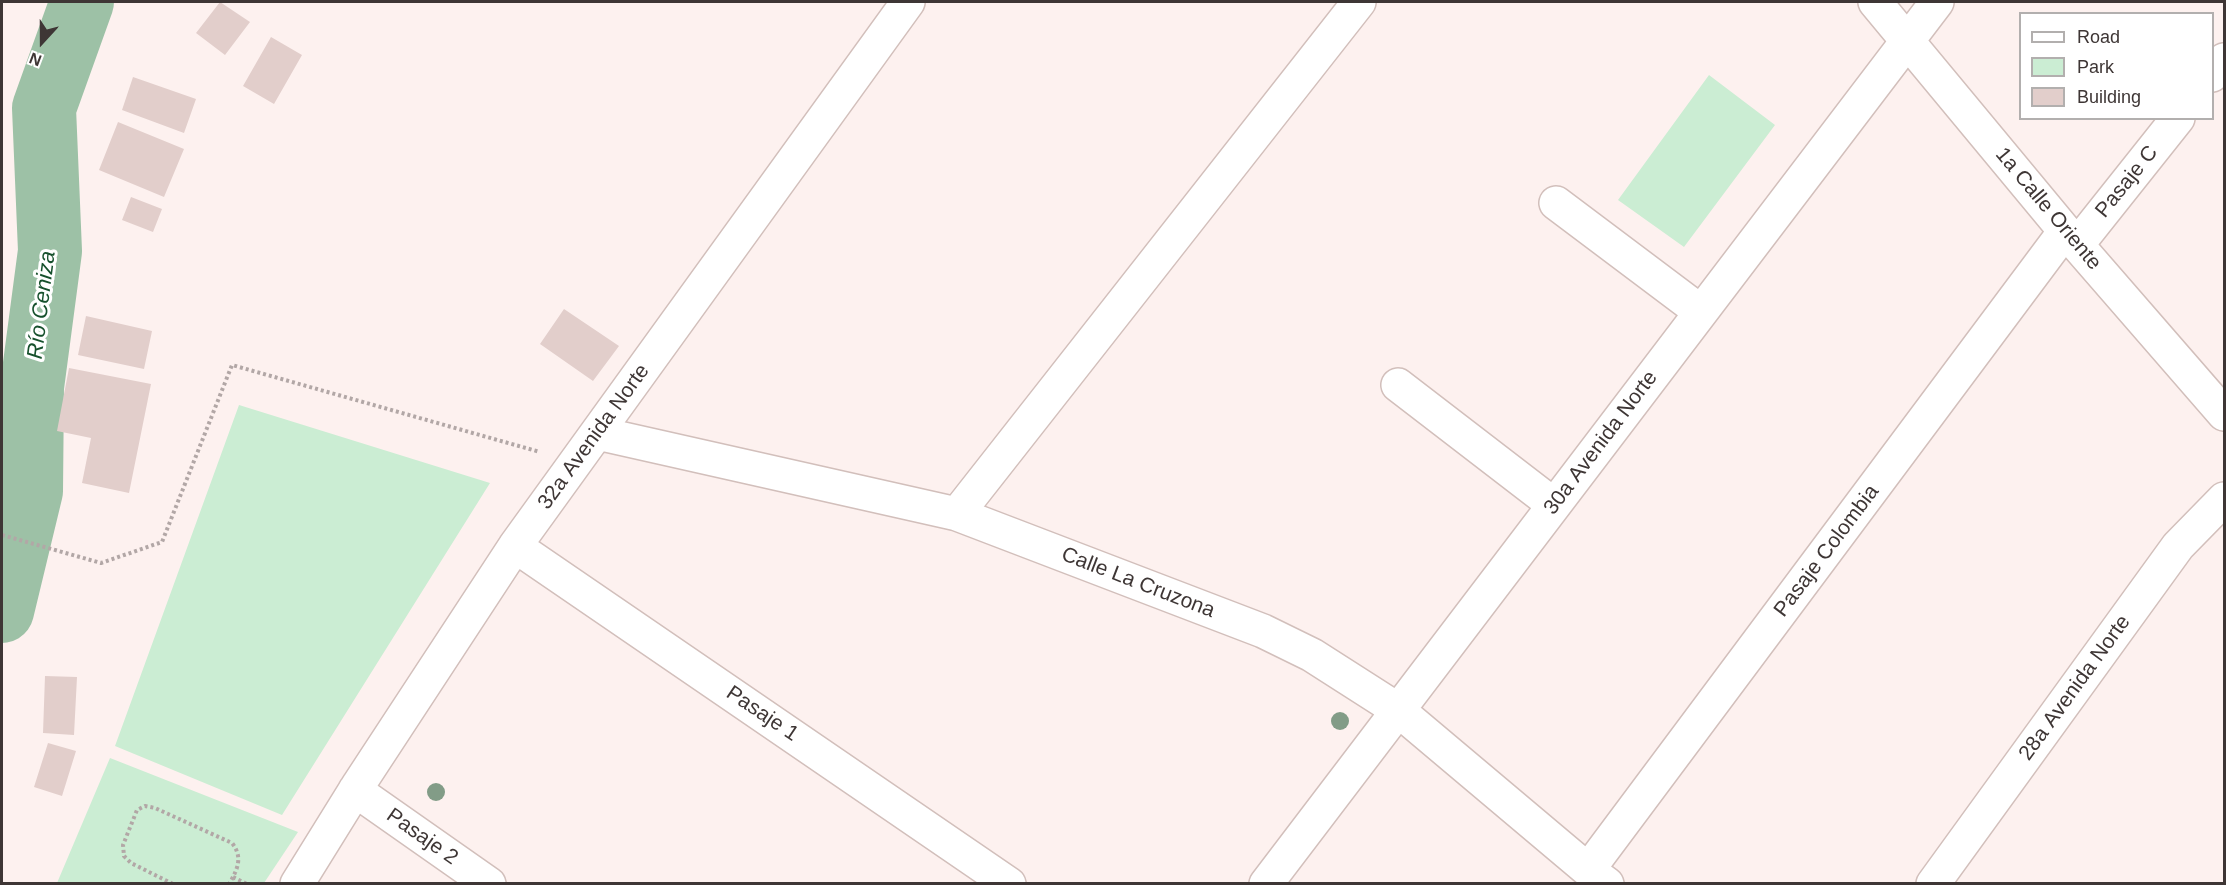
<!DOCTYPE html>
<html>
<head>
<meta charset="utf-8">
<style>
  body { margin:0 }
  #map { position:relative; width:2226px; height:885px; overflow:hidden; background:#fdf1ef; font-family:Arial,sans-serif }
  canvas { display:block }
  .frame { position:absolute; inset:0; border:3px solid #3e3635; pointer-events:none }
  .legend { position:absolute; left:2019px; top:12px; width:195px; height:108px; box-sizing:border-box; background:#fff; border:2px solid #b2afae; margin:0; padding:8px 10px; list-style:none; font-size:18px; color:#3e3635 }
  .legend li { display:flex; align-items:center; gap:12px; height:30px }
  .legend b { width:30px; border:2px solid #b2afae }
  .north { position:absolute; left:12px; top:12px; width:60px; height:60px; -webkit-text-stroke:4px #fff; paint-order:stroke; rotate:201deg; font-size:16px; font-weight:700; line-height:24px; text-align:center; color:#3e3635 }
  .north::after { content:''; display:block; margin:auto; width:21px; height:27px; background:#3e3635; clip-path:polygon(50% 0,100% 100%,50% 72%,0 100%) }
</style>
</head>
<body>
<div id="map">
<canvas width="2226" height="885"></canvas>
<div class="frame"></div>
<ul class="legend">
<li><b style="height:8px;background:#fff"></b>Road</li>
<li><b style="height:16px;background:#cbedd3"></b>Park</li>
<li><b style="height:16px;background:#e2cecb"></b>Building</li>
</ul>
<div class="north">N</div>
</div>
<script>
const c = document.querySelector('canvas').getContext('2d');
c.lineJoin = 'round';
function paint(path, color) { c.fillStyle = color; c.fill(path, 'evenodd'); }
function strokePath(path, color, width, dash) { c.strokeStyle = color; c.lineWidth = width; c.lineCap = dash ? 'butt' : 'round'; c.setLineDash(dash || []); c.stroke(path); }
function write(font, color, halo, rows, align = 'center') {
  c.font = font + ' Arial,sans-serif'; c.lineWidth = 6; c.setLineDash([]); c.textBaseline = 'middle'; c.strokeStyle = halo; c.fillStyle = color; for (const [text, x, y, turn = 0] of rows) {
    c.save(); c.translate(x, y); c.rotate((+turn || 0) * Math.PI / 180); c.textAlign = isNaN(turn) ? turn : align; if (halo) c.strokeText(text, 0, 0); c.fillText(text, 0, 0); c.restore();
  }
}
const green = new Path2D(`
  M1709,75l66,50 -91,122 -66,-47z
  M239,405l251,78 -208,332 -167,-69z
  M110,758l188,74 -34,51h-207z`);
const river = new Path2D(`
  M2,611l29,-120 1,-104 18,-136 -6,-143 38,-106`);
const building = new Path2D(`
  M220,2l30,20 -25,33 -29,-22z
  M271,37l31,18 -28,49 -31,-18z
  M133,77l63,22 -12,34 -62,-23z
  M118,122l66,27 -20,48 -65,-27z
  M131,197l31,12 -9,23 -31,-12z
  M564,309l55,37 -26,35 -53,-37z
  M86,316l66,15 -8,38 -66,-14z
  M69,368l82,16 -22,109 -47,-10 9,-45 -34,-7z
  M45,676l32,1 -3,58 -31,-2z
  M48,743l28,8 -14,45 -28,-9z`);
const path = new Path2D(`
  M2,535l99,28 61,-21 70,-177 308,87
  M233,877l14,7
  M173,884l-42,-21 -7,-7 -1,-11 14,-35 8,-4 10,2 77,35c11,14 6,26 -3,41`);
const street = new Path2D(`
  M1875,2l190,229 159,183
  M2212,75l12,-15
  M1556,203l145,109
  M2077,245l101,-127
  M1398,385l156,120
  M597,433l360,81 306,117 49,24 86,55 190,160 19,14
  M957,514l402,-512
  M515,546l494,338
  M355,790l134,94
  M1588,870l477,-639
  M297,884l62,-100 156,-238 393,-544
  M1266,884l671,-882
  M1933,884l245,-338 46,-47`);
const trees = [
  [1340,721],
  [436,792]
];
const streetNames = [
  ["Pasaje C",2127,182,-51],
  ["1a Calle Oriente",2048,209,50],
  ["32a Avenida Norte",594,437,-54],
  ["30a Avenida Norte",1601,443,-53],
  ["Pasaje Colombia",1827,551,-53],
  ["Calle La Cruzona",1138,583,21],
  ["28a Avenida Norte",2075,688,-54],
  ["Pasaje 1",762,714,34],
  ["Pasaje 2",422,837,35]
];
const waterNames = [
  ["Río Ceniza",42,305,-83]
];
paint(green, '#cbedd3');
strokePath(river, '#9dc1a6', 64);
paint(building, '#e2cecb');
strokePath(street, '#d2bfbb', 36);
strokePath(path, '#b2a7a6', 4, [3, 3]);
strokePath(street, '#fff', 33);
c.fillStyle = '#829c87';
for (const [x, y] of trees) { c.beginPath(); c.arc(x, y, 9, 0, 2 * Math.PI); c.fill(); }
write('21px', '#3e3635', '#fff', streetNames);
write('italic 22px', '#16502c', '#fff', waterNames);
</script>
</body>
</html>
